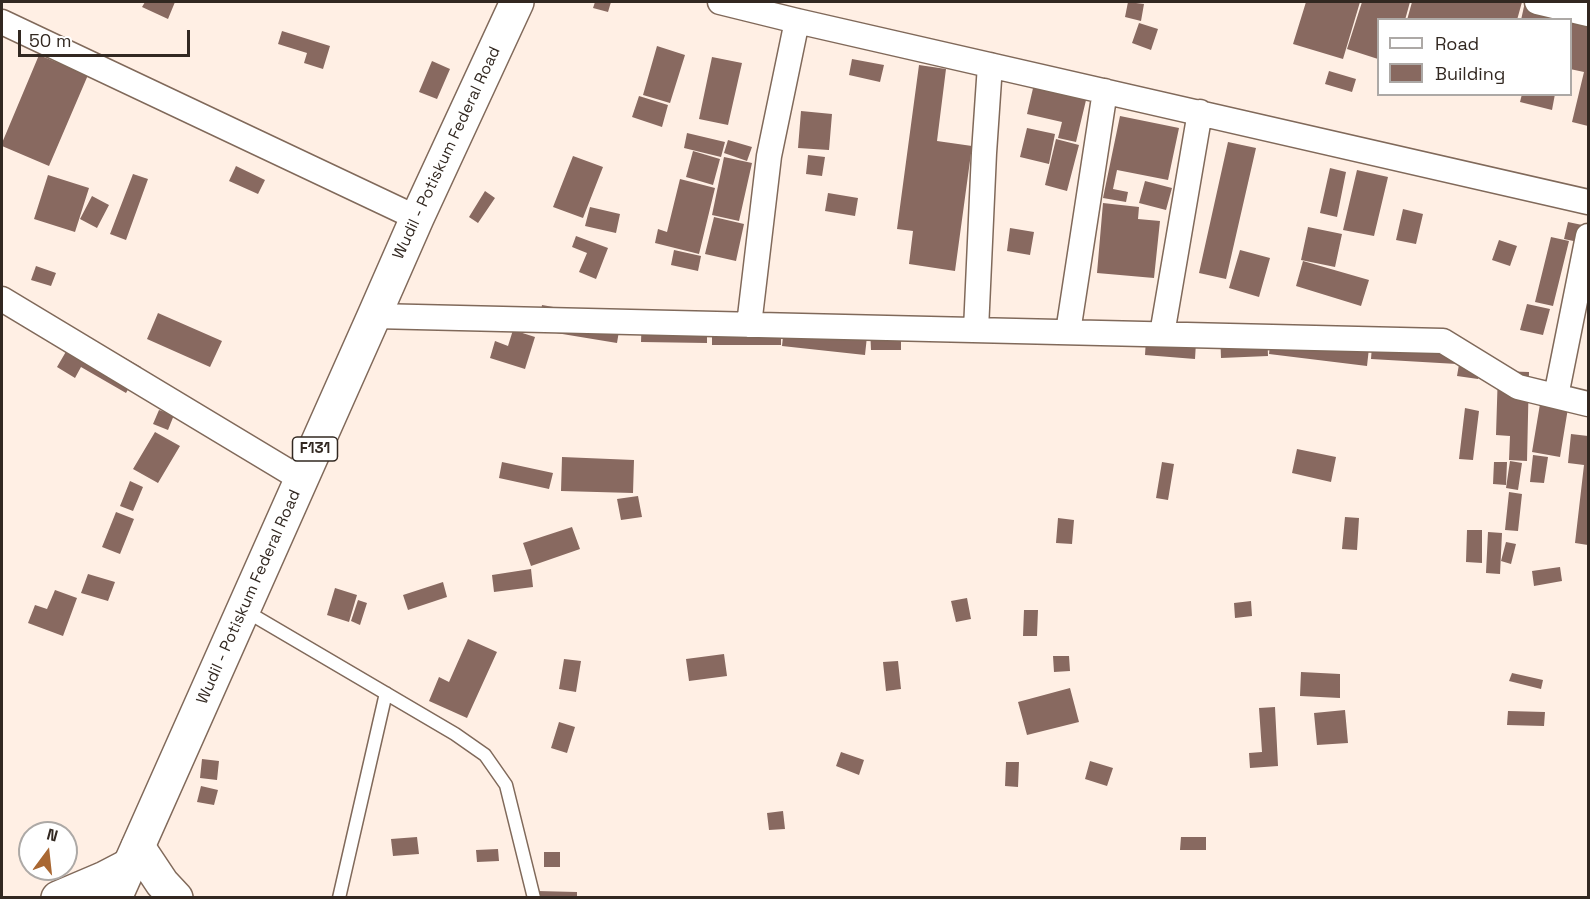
<!DOCTYPE html>
<html>
<head>
<meta charset="utf-8">
<style>
  body { margin:0 }
  #map { position:relative; width:1590px; height:899px; overflow:hidden; background:#ffefe4; font-family:"Space Grotesk",sans-serif }
  canvas { display:block }
  .frame { position:absolute; inset:0; border:3px solid #322821; pointer-events:none }
  .legend { position:absolute; left:1377px; top:18px; width:195px; height:78px; box-sizing:border-box; background:#fff; border:2px solid #ada9a6; margin:0; padding:8px 10px; list-style:none; font-size:18px; color:#322821 }
  .legend li { display:flex; align-items:center; gap:12px; height:30px }
  .legend b { width:30px; border:2px solid #ada9a6 }
  .north { position:absolute; left:18px; top:821px; width:60px; height:60px; box-sizing:border-box; background:#fff; border:2px solid #ada9a6; border-radius:50%; rotate:15deg; font-size:16px; font-weight:700; line-height:24px; text-align:center; color:#322821 }
  .north::after { content:''; display:block; margin:auto; width:21px; height:27px; background:#a96732; clip-path:polygon(50% 0,100% 100%,50% 72%,0 100%) }
  .scale { position:absolute; left:18px; top:30px; width:172px; height:27px; box-sizing:border-box; border:3px solid #322821; border-top:0; padding-left:8px; font-size:18px; line-height:21px; white-space:nowrap; color:#322821; -webkit-text-stroke:4px #fff; paint-order:stroke }
</style>
</head>
<body>
<div id="map">
<canvas width="1590" height="899"></canvas>
<div class="frame"></div>
<ul class="legend">
<li><b style="height:8px;background:#fff"></b>Road</li>
<li><b style="height:16px;background:#886960"></b>Building</li>
</ul>
<div class="north">N</div>
<div class="scale">50 m</div>
</div>
<script>
const c = document.querySelector('canvas').getContext('2d');
c.lineJoin = 'round';
function paint(path, color) { c.fillStyle = color; c.fill(path, 'evenodd'); }
function strokePath(path, color, width, dash) { c.strokeStyle = color; c.lineWidth = width; c.lineCap = dash ? 'butt' : 'round'; c.setLineDash(dash || []); c.stroke(path); }
function write(font, color, halo, rows, align = 'center') {
  c.font = font + ' "Space Grotesk",sans-serif'; c.lineWidth = 6; c.setLineDash([]); c.textBaseline = 'middle'; c.strokeStyle = halo; c.fillStyle = color; for (const [text, x, y, turn = 0] of rows) {
    c.save(); c.translate(x, y); c.rotate((+turn || 0) * Math.PI / 180); c.textAlign = isNaN(turn) ? turn : align; if (halo) c.strokeText(text, 0, 0); c.fillText(text, 0, 0); c.restore();
  }
}
const building = new Path2D(`
  M145,2h30l-7,17 -26,-12z
  M595,2h16l-3,10 -15,-4z
  M1128,2l16,2 -3,17 -16,-4z
  M1306,2h54l-17,57 -50,-15z
  M1362,2h48l-5,18h-27v39l-31,-10z
  M1412,2h110l-5,18h-110z
  M1525,2h24l39,9v115l-16,-4 12,-50 -14,-3v-49h-49z
  M1139,23l19,6 -7,21 -19,-7z
  M282,31l48,15 -7,23 -19,-6 3,-10 -29,-9z
  M657,46l28,9 -15,48 -27,-8z
  M39,55l49,20 -39,91 -47,-20v-3z
  M712,57l30,6 -14,62 -29,-6z
  M852,59l32,6 -4,17 -31,-7z
  M432,61l18,8 -13,30 -18,-7z
  M919,65l27,4 -9,72 35,5 -17,125 -46,-7 4,-33 -16,-2z
  M1329,71l27,8 -4,13 -27,-8z
  M1034,84l53,12 -11,46 -18,-4 4,-16 -35,-8z
  M1522,94h33l-3,16 -32,-8z
  M639,96l29,9 -6,22 -30,-10z
  M801,111l31,3 -3,36 -31,-2z
  M1120,116l59,12 -11,52 -51,-10 -4,19 15,3 -2,10 -23,-4z
  M1027,128l28,6 -6,30 -29,-7z
  M687,133l38,9 -4,15 -37,-9z
  M1056,139l23,6 -12,46 -22,-6z
  M728,140l24,7 -5,14 -23,-8z
  M1228,142l28,6 -30,131 -27,-6z
  M693,151l27,8 -7,26 -27,-8z
  M808,155l17,2 -3,19 -16,-2z
  M573,156l30,11 -20,51 -30,-11z
  M724,157l28,6 -13,58 -27,-6z
  M236,166l29,14 -7,14 -29,-13z
  M1330,168l16,4 -9,45 -17,-4z
  M1357,170l31,7 -14,59 -31,-6z
  M133,174l15,5 -22,61 -16,-6z
  M48,175l41,13 -14,44 -41,-13z
  M680,179l35,9 -16,66 -44,-11 3,-14 9,3z
  M1145,181l27,7 -6,22 -27,-7z
  M485,191l10,7 -17,25 -9,-6z
  M828,193l30,5 -3,18 -30,-5z
  M92,196l17,9 -12,23 -17,-9z
  M1103,203l36,4 -1,12 22,2 -6,57 -57,-5z
  M590,207l30,7 -4,19 -31,-7z
  M1403,209l20,5 -7,30 -20,-4z
  M714,217l30,7 -8,37 -31,-7z
  M1568,222l19,4 -4,17 -19,-4z
  M1308,227l34,7 -7,33 -34,-7z
  M1010,228l24,4 -4,23 -23,-4z
  M576,236l32,12 -12,31 -17,-7 8,-19 -15,-6z
  M1551,237l18,4 -16,65 -18,-4z
  M1499,240l18,6 -7,20 -18,-6z
  M674,250l27,6 -3,15 -27,-6z
  M1240,250l30,8 -11,39 -30,-9z
  M1303,261l66,19 -8,26 -65,-20z
  M36,266l20,7 -5,13 -20,-6z
  M1527,304l23,5 -7,26 -23,-5z
  M542,305l79,14 -4,24 -79,-13z
  M712,312l69,1v32h-69z
  M158,313l64,28 -12,26 -63,-28z
  M642,313l65,1v29l-66,-1z
  M785,318l83,9 -3,28 -83,-9z
  M1147,323l50,3 -2,33 -50,-4z
  M901,326v24h-30l-1,-23z
  M1272,327l98,12 -3,27 -98,-12z
  M1267,328l1,28 -47,2 -1,-28z
  M513,330l22,7 -10,32 -35,-11 5,-17 13,5z
  M78,331l63,36 -15,26 -45,-26 -6,11 -18,-11z
  M1373,332l85,6 -1,26 -86,-5z
  M1462,347l20,3 -4,29 -21,-3z
  M1498,371l31,1 -2,89 -18,-1 1,-24 -14,-1z
  M1541,398l28,4 -9,55 -28,-5z
  M1465,408l14,3 -6,49 -14,-1z
  M159,410l15,5 -6,15 -15,-6z
  M155,432l25,14 -22,37 -25,-14z
  M1571,434l17,2v109l-13,-2 9,-78 -16,-2z
  M1297,449l39,8 -5,25 -39,-9z
  M1533,455l15,2 -4,26 -14,-1z
  M562,457l72,3 -1,33 -72,-2z
  M1510,461l12,2 -4,27 -12,-2z
  M502,462l51,11 -4,16 -50,-11z
  M1162,462l12,2 -6,36 -12,-2z
  M1494,462h13l-1,23 -13,-1z
  M130,481l13,6 -10,24 -13,-5z
  M1509,492l13,2 -4,37 -13,-1z
  M638,496l4,21 -21,3 -4,-21z
  M116,512l18,7 -14,35 -18,-7z
  M1345,517l14,1 -2,32 -15,-1z
  M1058,518l16,2 -2,24 -16,-1z
  M572,527l8,22 -49,17 -8,-23z
  M1467,530h15v33l-16,-1z
  M1488,532l14,1 -2,41 -14,-1z
  M1506,542l10,2 -5,20 -10,-3z
  M1560,567l2,14 -28,5 -2,-15z
  M531,569l2,18 -39,5 -2,-17z
  M88,574l27,8 -7,19 -27,-8z
  M443,582l4,15 -39,13 -5,-15z
  M335,588l22,7 -8,27 -22,-7z
  M55,590l22,8 -14,38 -35,-13 7,-18 12,4z
  M967,598l4,21 -15,3 -5,-21z
  M358,600l9,3 -7,22 -9,-4z
  M1251,601l1,15 -17,2 -1,-15z
  M1024,610h14l-1,26h-14z
  M468,639l29,13 -30,66 -38,-17 10,-24 10,5z
  M724,654l3,22 -38,5 -3,-22z
  M1053,656h16l1,15 -16,1z
  M564,659l17,2 -5,31 -17,-3z
  M898,661l3,28 -15,2 -3,-29z
  M1301,672l39,2v24l-40,-2z
  M1512,673l31,7 -2,9 -32,-8z
  M1070,688l9,34 -52,13 -9,-33z
  M1275,707l3,59 -28,2 -1,-15 13,-1 -3,-44z
  M1345,710l3,33 -31,2 -3,-32z
  M1508,711l37,1 -1,14 -37,-1z
  M559,722l16,5 -8,26 -16,-5z
  M841,752l23,8 -5,15 -23,-9z
  M202,759l17,2 -2,19 -17,-2z
  M1090,761l23,7 -6,18 -22,-7z
  M1006,762h13l-1,25 -13,-1z
  M201,786l17,4 -4,15 -17,-3z
  M783,811l2,18 -16,1 -2,-17z
  M417,837l2,17 -26,2 -2,-17z
  M1181,837h25v13h-26z
  M498,849l1,12 -22,1 -1,-12z
  M544,852h16v15h-16z
  M537,891l40,1v6h-41z`);
const lane = new Path2D(`
  M244,610l211,124 30,21 21,30 28,113
  M339,898l47,-205`);
const street = new Path2D(`
  M720,2l77,19 791,181
  M1537,2l51,12
  M2,22l415,196
  M2,299l299,180
  M374,316l1069,25 75,46 70,17
  M749,325l20,-169 28,-135
  M976,330l8,-177 6,-88
  M1068,332l37,-241
  M1162,334l38,-222
  M1556,396l32,-160`);
const primary = new Path2D(`
  M115,898l259,-582 43,-98 100,-216`);
const highway = new Path2D(`
  M138,847l24,36 14,15
  M58,898l47,-20 25,-13`);
const shields = [
  [315,449,45]
];
const shieldNames = [
  ["F131",315,449]
];
const streetNames = [
  ["Wudil - Potiskum Federal Road",447,153,-65],
  ["Wudil - Potiskum Federal Road",249,597,-66]
];
paint(building, '#886960');
strokePath(lane, '#80695a', 15);
strokePath(street, '#80695a', 27);
strokePath(primary, '#80695a', 36);
strokePath(highway, '#80695a', 36);
strokePath(lane, '#fff', 12);
strokePath(street, '#fff', 24);
strokePath(primary, '#fff', 33);
strokePath(highway, '#fff', 33);
for (const [x, y, w] of shields) { const box = new Path2D(); box.roundRect(x - w / 2, y - 12, w, 24, 4.5); c.fillStyle = '#fff'; c.fill(box); strokePath(box, '#322821', 1.5); }
write('bold 15px', '#322821', null, shieldNames);
write('16px', '#322821', '#fff', streetNames);
</script>
</body>
</html>
